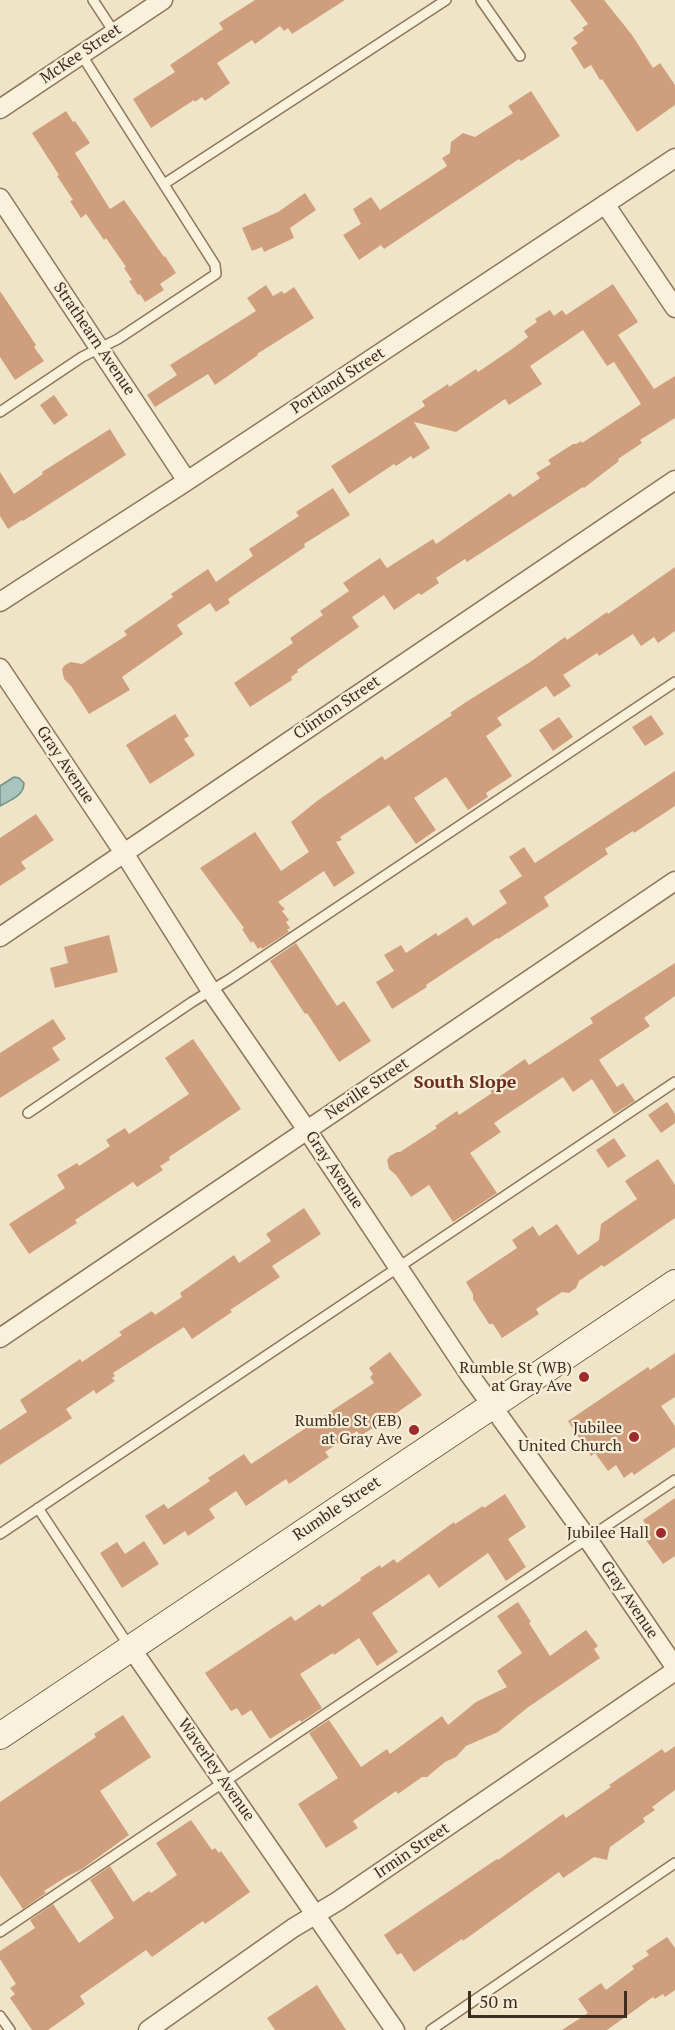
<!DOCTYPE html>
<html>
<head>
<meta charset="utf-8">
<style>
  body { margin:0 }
  #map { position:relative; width:675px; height:2030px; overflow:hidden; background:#f0e4c8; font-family:"PT Serif",serif }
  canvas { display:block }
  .scale { position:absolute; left:468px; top:1991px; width:159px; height:27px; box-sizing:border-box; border:3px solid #3d2e20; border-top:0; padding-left:8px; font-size:18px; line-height:21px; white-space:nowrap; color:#3d2e20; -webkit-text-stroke:4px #f7eed8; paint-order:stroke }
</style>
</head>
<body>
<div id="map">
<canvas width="675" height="2030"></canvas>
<div class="scale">50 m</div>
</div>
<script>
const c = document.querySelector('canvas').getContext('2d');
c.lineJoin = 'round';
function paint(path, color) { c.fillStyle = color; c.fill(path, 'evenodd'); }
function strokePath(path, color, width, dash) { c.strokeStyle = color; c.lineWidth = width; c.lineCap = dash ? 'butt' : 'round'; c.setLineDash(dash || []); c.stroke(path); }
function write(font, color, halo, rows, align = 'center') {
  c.font = font + ' "PT Serif",serif'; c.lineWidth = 4.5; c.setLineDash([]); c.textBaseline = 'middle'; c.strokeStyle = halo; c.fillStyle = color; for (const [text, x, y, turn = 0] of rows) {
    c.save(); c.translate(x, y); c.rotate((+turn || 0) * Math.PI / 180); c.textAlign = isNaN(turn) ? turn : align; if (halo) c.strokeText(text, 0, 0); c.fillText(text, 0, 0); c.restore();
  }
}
const water = new Path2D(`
  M14,777l5,1 5,5c0,13 -14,17 -24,23v-20z`);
const building = new Path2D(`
  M255,0h90l-53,34 -4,-6 -4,3 -4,-5 -25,18 -3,-4 -35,23 13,20 -25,18 -3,-4 -7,5 -1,-2 -43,28 -18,-29 42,-27 -5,-7 53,-36 -4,-6z
  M570,0h34l28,35 21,33 7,-5 15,22v20l-38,27 -35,-53 -2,1 -9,-15 -7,4 -13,-21 7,-5 -5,-5 11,-8 -2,-2 6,-4z
  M531,91l29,45 -39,25 -2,-2 -135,90 -3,-4 -22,15 -16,-25 18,-11 -8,-15 18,-12 9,13 67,-44 -5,-8 8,-5 1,-11 12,-9 12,4 38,-24 -5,-7z
  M66,111l7,11 2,-1 15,22 -15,10 35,56 14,-9 40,57 1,-1 11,17 -16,11 4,6 -19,12 -5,-8 -2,1 -9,-14 3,-1 -8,-12 2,-1 -20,-29 -2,2 -18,-26 -5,4 -11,-17 3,-1 -16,-24 2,-1 -27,-42z
  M305,193l11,17 -26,18 4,10 -30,14 -2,-5 -10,4 -10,-23 36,-16z
  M613,284l25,38 -20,13 36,54 21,-13v42l-35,22 2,3 -24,16 1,2 -35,27 -1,-1 -116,75 -2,-3 -29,19 3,5 -18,12 -2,-2 -25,17 -10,-15 -32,22 7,10 -62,43 1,2 -7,5 1,3 -42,27 -16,-24 59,-40 -3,-5 33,-23 -3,-4 29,-20 -6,-8 37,-25 7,10 46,-29 3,5 74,-51 3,4 27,-19 -4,-5 15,-9 -3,-4 25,-16h3l5,-3 1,2 59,-39 -27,-42 -7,4 -24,-36 -53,36 12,18 -33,21 -4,-6 -49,33 -42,-10 16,26 -17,11 -2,-3 -15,10 -2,-2 -45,30 -18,-28 94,-60 -3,-5 26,-17 1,3 27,-18 2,3 34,-23 16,-12 -4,-6 13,-9 -2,-3 15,-9 4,6 8,-6 4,5z
  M266,285l7,11 9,-5 2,3 10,-7 20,31 -57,36 1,1 -43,30 -7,-11 -53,33 -8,-12 30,-20 -7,-10 86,-54 -9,-13z
  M0,291l36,54 -2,2 10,14 -29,19 -15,-23z
  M54,395l14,20 -14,10 -14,-20z
  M110,429l16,26 -103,66 -1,-1 -14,9 -8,-13v-44l14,22 29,-20 -1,-2z
  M333,488l17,27 -46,29 1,3 -77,52 2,4 -14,9 -6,-9 -33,22 6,9 -61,43 8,13 -41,24 -18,-28 -7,-7 -2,-10 3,-4 6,-3 11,2 45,-29 -3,-4 49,-34 -2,-3 37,-25 8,13 37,-26 -4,-7 50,-33 -3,-4z
  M675,567v64l-17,12 -4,-6 -13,9 -8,-12 -34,22 -2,-3 -34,22 8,11 -17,11 -8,-11 -49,32 5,7 -16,11 26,40 -26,17 2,4 -20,13 -22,-33 -32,21 22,32 -20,14 -27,-39 -49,32 2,3 -6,2 19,31 -21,14 -10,-16 -46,31 7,7 -3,2 7,9 -3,2 4,6 -3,2 2,2 -27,17 -1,-2 -3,2 -5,-8 -2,2 -9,-14 2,-1 -44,-60 55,-36 26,39 28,-19 -18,-30 26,-21 65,-45 3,4 67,-45 -2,-2 16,-11 64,-40 35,-25 2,3 40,-28 1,2z
  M175,714l14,22 -5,3 11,16 -45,29 -24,-39z
  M651,715l13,19 -19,12 -13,-19z
  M559,717l14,20 -20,14 -14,-21z
  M675,771v35l-41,27 -1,-2 -28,18 3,5 -64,43 5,9 -51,33 -1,-1 -71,47 1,2 -35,22 -16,-27 18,-11 -10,-16 17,-10 5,8 30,-20 2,3 29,-19 6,9 6,-4 28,-19 -8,-12 23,-15 -13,-19 15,-10 11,16z
  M36,814l18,26 -33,22 5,7 -26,17v-48z
  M109,935l9,37 -63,16 -5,-20 18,-5 -4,-16z
  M296,943l41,63 7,-5 27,40 -32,21 -32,-49 -2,1 -35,-53z
  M675,963v33l-31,22 6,8 -51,34 18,27 6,-4 12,18 -21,13 -22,-35 -19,13 -10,-15 -69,46 7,9 -31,21 27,40 -44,29 -24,-37 -18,12 -15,-22 -7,-6 -2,-9 3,-4 7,-4h3l37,-24 -2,-2 22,-15 2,4 33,-22 -5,-8 38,-26 4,6 64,-42 -3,-5z
  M53,1019l13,20 -14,9 8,12 -60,38v-45z
  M193,1039l48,70 -72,48 1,3 -10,6 3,4 -26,17 -4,-5 -58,38 2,3 -48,31 -20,-30 56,-36 -8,-13 20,-12 2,3 31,-20 -4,-6 19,-12 4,6 60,-40 -24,-36z
  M667,1102l8,12v9l-14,10 -13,-18z
  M614,1138l12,18 -18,12 -12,-18z
  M658,1159l17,26v33l-71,49 -2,-2 -23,16 -3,7 -7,5 -7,-1 -26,17 3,5 -37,24 -9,-14h-4l-16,-25v-5l-7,-12 51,-34 -5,-8 21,-14 6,10 18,-12 21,31 21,-15 2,-16 36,-25 -12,-18z
  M304,1208l17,26 -49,32 8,11 -50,33 2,2 -40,27 -8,-12 -71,46 2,3 -3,2 3,3 -19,13 -2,-4 -28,19 6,9 -72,47v-35l27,-18 -7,-12 60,-41 2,3 40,-27 -3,-3 33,-21 3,4 27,-18 -2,-4 54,-38 5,8 32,-22 -5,-7z
  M390,1352l32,43 -34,24 -28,17 -3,-5 -32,21 4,5 -40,27 -3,-5 -40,27 -10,-15 -27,18 6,9 -27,18 -3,-5 -21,14 -19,-29 19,-12 4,5 42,-28 -2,-3 36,-24 7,10 123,-81 -4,-6 3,-3 -4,-6z
  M675,1353v44l-14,9 14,20v21l-41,28 -2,-3 -8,6 -8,-13 -8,6 -13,-18 -4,3 -23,-35 80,-54 2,3z
  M505,1494l21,33 -18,12 18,28 -20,14 -18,-28 -49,35 -10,-14 -57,39 26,39 -21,14 -18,-28 -25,17 -1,-2 -33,21 22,34 -21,14 -1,-2 -30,19 -19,-29 -9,6 -5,-8 -6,3 -26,-38 86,-57 4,5 25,-17 2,3 39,-27 -1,-2 20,-13 1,3 13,-9 3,4 57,-41 1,2 28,-18 1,2z
  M675,1498v58l-12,8 -20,-28 7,-5 -7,-11z
  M144,1541l15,23 -37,24 -22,-35 17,-11 8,12z
  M518,1602l13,20 -2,1 21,33 36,-26 12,16 -4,3 6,9 -73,50 -29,24 -32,14 -10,11 -11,5 -18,15h-5l-24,17 -2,-3 -43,30 5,7 -32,20 -28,-44 40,-26 -29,-45 20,-13 32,47 26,-18 3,5 52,-38 6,9 28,-23 31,-15 -10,-16 25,-18 -25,-37z
  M123,1715l28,42 -51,34 29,44 -47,34 -16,8 -22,14 2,2 -23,16 -23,-34v-73l96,-65 -2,-3z
  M675,1746v44l-23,17 3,3 -12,8 2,4 -35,25 -3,13 -13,-3 -31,21 -4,-6 -96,69 -1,-2 -48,33 -13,-19 -4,2 -13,-20 113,-76 1,1 65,-46 3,4 45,-31 -2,-2 53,-36 3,4z
  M191,1820l21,30 3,-2 4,5 2,-2 29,41 -45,32 -2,-3 -51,36 -6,-7 -66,46 5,8 -37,26h-16l-22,-32 5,-4 -5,-6 6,-4 -16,-25v-8l35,-23 -5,-8 23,-16 26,39 35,-25 -24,-38 20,-14 23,36 16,-11 2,2 26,-18 -21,-32z
  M667,1937l8,11v42l-10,7 -2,-3 -8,5 -2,-2 -46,33h-45l26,-17 -10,-14 23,-16 5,7 28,-21 -2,-3 17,-11 -3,-4z
  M317,1985l29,45h-71l-8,-12z`);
const lane = new Path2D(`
  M93,0l21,32
  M481,0l39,56
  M164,184l282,-184
  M0,412l82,-55 36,-18 98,-65 -1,-9 -134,-211
  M28,1113l164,-111 38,-23 445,-297
  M38,1508l91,138
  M0,1534l675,-452
  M0,1932l675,-452
  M0,2016l10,14
  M431,2030l244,-167`);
const street = new Path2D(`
  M0,109l163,-109
  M0,198l187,283
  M605,204l70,104
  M0,602l187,-121 488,-323
  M0,668l124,185 87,138 96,139 162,244 118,164 88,129
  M0,937l675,-457
  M0,1338l675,-457
  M131,1648l264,382
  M148,2030l145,-102 45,-27 337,-230`);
const secondary = new Path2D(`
  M0,1736l675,-453`);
const markers = [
  [584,1377,6,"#9e2a2b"],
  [414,1430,6,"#9e2a2b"],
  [634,1437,6,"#9e2a2b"],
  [661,1533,6,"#9e2a2b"]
];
const streetNames = [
  ["McKee Street",81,54,-34],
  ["Strathearn Avenue",94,339,56],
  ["Portland Street",338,381,-33],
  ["Clinton Street",337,708,-34],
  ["Gray Avenue",65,765,56],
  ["Neville Street",367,1089,-34],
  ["Gray Avenue",334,1170,56],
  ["Rumble Street",337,1509,-34],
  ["Gray Avenue",629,1600,56],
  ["Waverley Avenue",216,1770,55],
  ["Irmin Street",412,1851,-34]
];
const poiNames = [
  ["Rumble St (WB)",572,1368],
  ["at Gray Ave",572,1386],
  ["Rumble St (EB)",402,1421],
  ["at Gray Ave",402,1439],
  ["Jubilee",622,1428],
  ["United Church",622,1446],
  ["Jubilee Hall",649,1533]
];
const neighbourhoodNames = [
  ["South Slope",465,1083]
];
paint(water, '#a9c4bc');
strokePath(water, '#6f938a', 1.5);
paint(building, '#cf9f7d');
strokePath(lane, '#8d765c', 12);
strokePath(street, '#8d765c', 21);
strokePath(secondary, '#6f573f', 28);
strokePath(lane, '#faf1dc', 9);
strokePath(street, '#faf1dc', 18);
strokePath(secondary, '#faf1dc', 26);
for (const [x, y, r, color] of markers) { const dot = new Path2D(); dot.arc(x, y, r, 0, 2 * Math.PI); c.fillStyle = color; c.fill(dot); strokePath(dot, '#f7eed8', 2); }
write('16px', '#3d2e20', '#f7eed8', streetNames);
write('16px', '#3d2e20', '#f7eed8', poiNames, 'right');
write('bold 18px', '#6b2e1e', '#f7eed8', neighbourhoodNames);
</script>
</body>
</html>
